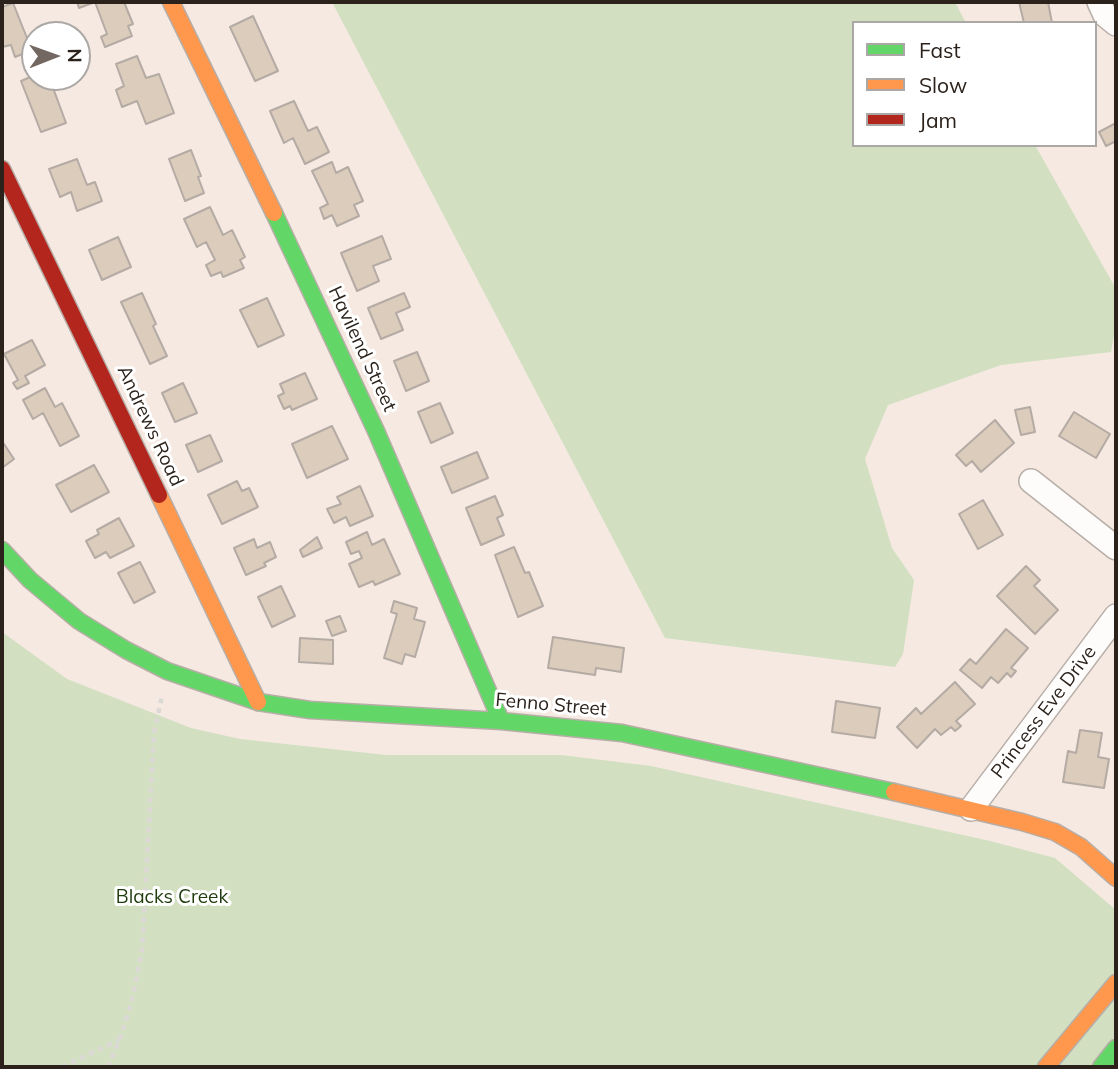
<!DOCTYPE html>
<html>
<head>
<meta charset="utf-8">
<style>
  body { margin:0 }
  #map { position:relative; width:1118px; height:1069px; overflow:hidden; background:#f5e9e2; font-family:Mulish,sans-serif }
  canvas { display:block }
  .frame { position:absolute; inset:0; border:4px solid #2c221c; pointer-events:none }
  .legend { position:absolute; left:852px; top:21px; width:245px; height:126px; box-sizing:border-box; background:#fff; border:2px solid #aba7a4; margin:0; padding:9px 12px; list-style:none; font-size:21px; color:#2c221c }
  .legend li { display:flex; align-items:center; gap:14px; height:35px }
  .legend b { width:35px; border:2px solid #aba7a4 }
  .north { position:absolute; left:21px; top:21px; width:70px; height:70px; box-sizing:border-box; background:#fff; border:2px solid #aba7a4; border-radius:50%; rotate:89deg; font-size:19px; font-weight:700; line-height:28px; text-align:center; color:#2c221c }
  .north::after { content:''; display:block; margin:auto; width:24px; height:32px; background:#726861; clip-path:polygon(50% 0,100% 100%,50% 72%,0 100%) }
</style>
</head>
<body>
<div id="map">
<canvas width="1118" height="1069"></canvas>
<div class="frame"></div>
<ul class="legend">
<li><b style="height:9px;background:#63d668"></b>Fast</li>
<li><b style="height:9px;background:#ff974d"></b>Slow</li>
<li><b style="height:9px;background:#b3261e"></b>Jam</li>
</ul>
<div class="north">N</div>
</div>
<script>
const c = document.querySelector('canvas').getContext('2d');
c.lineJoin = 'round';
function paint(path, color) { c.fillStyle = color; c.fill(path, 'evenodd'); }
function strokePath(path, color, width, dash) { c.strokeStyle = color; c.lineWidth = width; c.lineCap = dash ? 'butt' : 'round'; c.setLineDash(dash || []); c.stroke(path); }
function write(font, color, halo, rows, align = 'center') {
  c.font = font + ' Mulish,sans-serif'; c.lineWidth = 6; c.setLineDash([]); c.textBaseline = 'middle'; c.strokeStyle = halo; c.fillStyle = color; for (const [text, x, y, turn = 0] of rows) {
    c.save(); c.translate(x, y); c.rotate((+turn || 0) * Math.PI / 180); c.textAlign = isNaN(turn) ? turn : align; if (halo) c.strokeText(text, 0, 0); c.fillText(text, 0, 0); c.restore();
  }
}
const green = new Path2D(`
  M332,2h623l11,21h-112v122h181l81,144v35l-5,28 -110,13 -113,40 -23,54 27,89 22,32 -11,74 -8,13 -230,-29z
  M2,632l65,47 124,49 49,11 146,16h175l90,11 339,75 65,17 61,52v157h-1114z`);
const building = new Path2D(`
  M77,2h47l9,22 -5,2 4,10 -27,11 -4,-10 6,-3 -12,-32 -16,6z
  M1019,2h29l4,21h-28z
  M13,3l14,35 5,-2 3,7v6l-20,8 -4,-12 -9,2v-40z
  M253,16l25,55 -23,10 -25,-54z
  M137,56l9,22 13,-4 15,39 -28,11 -9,-23 -15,6 -6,-17 8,-4 -8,-22z
  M35,75l14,2 17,46 -25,9 -20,-51z
  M294,101l14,30 9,-4 12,25 -24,12 -12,-26 -9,5 -14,-32z
  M1116,123v18l-10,5 -7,-14z
  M191,150l10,26 -3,1 6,16 -19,8 -16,-42z
  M77,159l10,26 8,-3 7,19 -25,10 -6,-19 -11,5 -11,-28z
  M332,162l4,11 12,-6 15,34 -9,4 5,11 -22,10 -5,-11 -8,4 -4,-11 8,-4 -16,-33z
  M210,207l13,28 9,-5 13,27 -5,3 4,8 -21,9 -2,-5 -10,4 -5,-11 9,-5 -9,-18 -9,5 -13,-28z
  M382,236l9,23 -18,7 6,15 -22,10 -16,-38z
  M118,237l13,30 -29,13 -13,-30z
  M142,293l14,31 -3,2 14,30 -17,8 -29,-62z
  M404,293l6,14 -14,6 7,17 -22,9 -13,-31z
  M267,298l17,37 -26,12 -18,-37z
  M32,340l13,25 -20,11 4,7 -12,6 -4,-6 5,-3 -14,-26z
  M417,352l12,29 -23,10 -12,-30z
  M305,373l12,26 -25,11 -2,-4 -6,3 -6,-13 6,-3 -4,-9z
  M183,383l14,30 -22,9 -13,-29z
  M45,388l10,19 7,-4 17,33 -19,10 -17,-33 -10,6 -10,-19z
  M440,403l13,30 -22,10 -13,-31z
  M1030,407l5,25 -14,3 -6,-25z
  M1074,412l36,22 -14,24 -37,-22z
  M995,420l19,23 -33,29 -9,-11 -6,5 -10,-11z
  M332,426l16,33 -41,19 -15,-34z
  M210,435l12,26 -24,11 -12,-27z
  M2,441l12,18 -12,9z
  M477,452l11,26 -36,15 -11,-26z
  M94,465l15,27 -38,20 -15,-27z
  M237,481l5,10 7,-3 9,19 -36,17 -14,-29z
  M360,486l13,30 -23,10 -4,-9 -12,6 -7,-14 14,-5 -4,-7z
  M495,496l8,19 -6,3 7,17 -23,10 -15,-37z
  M983,500l20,35 -25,14 -19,-35z
  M119,518l15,28 -24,12 -4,-6 -11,6 -9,-17 13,-7 -2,-4z
  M367,532l5,13 12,-6 16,35 -25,11 -2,-4 -14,6 -10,-23 13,-6 -3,-7 -8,3 -5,-12z
  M317,537l5,11 -19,9 -3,-7z
  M254,539l3,9 13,-6 6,15 -12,6 2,3 -20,9 -12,-27z
  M514,547l11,26 4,-1 14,34 -25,11 -23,-62z
  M140,562l15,30 -21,11 -16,-30z
  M1026,566l14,14 -6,6 24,24 -23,24 -38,-38z
  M281,586l14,30 -23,11 -14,-30z
  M394,601l23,7 -3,11 11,3 -10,35 -10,-3 -3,10 -18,-6 13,-44 -6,-2z
  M340,616l6,15 -14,5 -6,-15z
  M1006,629l22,19 -17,20 5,3 -5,6 -4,-4 -9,10 -7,-6 -9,11 -22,-18 10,-11 6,5z
  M553,637l71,11 -3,24 -25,-4 -1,7 -47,-7z
  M300,638l33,2v24l-34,-2z
  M955,682l20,22 -19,17 5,5 -6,5 -4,-4 -10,8 -6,-6 -18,19 -20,-21 19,-19 5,6z
  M836,701l44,7 -5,30 -43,-6z
  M1080,730l22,3 -4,24 11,2 -5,29 -41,-6 5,-31 8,2z`);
const path = new Path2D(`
  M62,1067l57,-27
  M108,1067l12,-28 12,-39 10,-49 12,-218 8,-37`);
const street = new Path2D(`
  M1099,2l6,13 11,9
  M1031,481l85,67
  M971,809l145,-193`);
const fast = new Path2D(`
  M274,213l102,218 125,290
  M2,550l28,30 49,41 47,29 41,21 91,31 52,8 191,11 121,12 272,59
  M1101,1067l15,-19`);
const slow = new Path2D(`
  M171,2l103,211
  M159,495l99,207
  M894,792l128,30 33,10 26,15 35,31
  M1046,1067l70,-84`);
const jam = new Path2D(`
  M2,169l157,326`);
const streetNames = [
  ["Havilend Street",362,349,65],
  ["Andrews Road",150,426,65],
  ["Fenno Street",551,705,5],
  ["Princess Eve Drive",1044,712,-53]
];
const parkNames = [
  ["Blacks Creek",172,897]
];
paint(green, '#d2dfc0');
paint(building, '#dbccbc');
strokePath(building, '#b4aba4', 2);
strokePath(street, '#b7aea7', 26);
strokePath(fast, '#b7aea7', 19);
strokePath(slow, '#b7aea7', 19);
strokePath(jam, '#b7aea7', 19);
strokePath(path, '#dcd8d6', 4.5, [5, 5]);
strokePath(street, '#fefcfb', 23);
strokePath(fast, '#63d668', 16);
strokePath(slow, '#ff974d', 16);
strokePath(jam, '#b3261e', 16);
write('19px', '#2c221c', '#fff', streetNames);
write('19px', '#1f3c0d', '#fff', parkNames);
</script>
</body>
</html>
